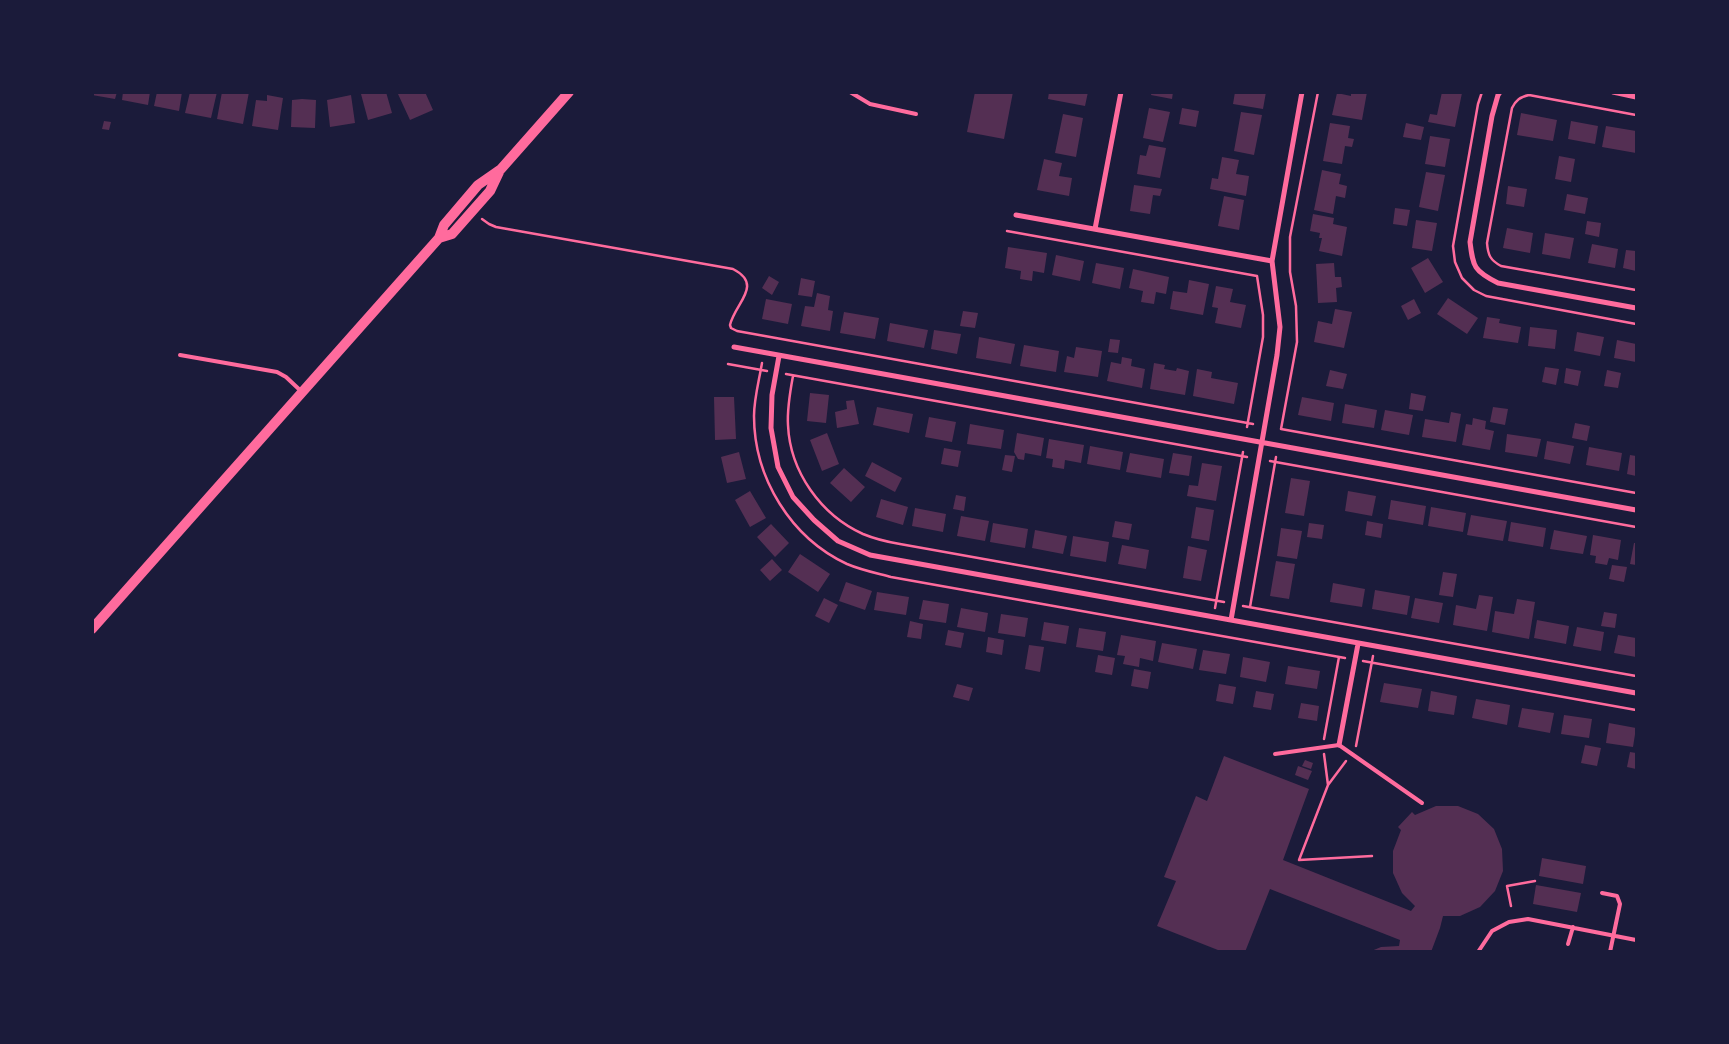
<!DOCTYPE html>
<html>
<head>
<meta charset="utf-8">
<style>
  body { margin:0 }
  #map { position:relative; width:1729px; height:1044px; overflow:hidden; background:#1b1b3a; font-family:Jost,sans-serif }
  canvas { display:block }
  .frame { position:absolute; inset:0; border:94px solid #1b1b3a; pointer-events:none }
</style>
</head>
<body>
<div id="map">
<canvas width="1729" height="1044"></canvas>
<div class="frame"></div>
</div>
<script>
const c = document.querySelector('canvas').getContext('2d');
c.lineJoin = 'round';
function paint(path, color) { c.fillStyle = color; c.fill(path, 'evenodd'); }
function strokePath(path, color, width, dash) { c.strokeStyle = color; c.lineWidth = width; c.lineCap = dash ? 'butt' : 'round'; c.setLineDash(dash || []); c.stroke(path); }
const building = new Path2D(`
  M92,92h25l-2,7 -23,-4z
  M123,92h27l-2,13 -26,-5z
  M157,92h25l-3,19 -25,-5z
  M190,92h27l-6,26 -26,-5z
  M222,92h27l-6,32 -26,-5z
  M366,92h20l6,21 -24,7 -7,-26z
  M401,92h24l8,18 -23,10 -12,-26z
  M975,92h38l-9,47 -37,-7z
  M1049,92h39l-3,14 -37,-7z
  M1152,92h21l-1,7 -21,-4z
  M1235,92h31l-3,17 -30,-5z
  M1351,92h16l-5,28 -30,-5 5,-22 14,3z
  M1442,92l20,1 -7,34 -27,-5 2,-8 7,1z
  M267,95l16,3 -5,32 -26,-4 4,-26 11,1z
  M351,95l4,28 -25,4 -3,-27z
  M302,99l14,1 -1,28 -24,-1 1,-27z
  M1149,108l21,4 -7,30 -20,-4z
  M1182,108l17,3 -3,16 -17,-3z
  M1241,112l21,3 -8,40 -20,-4z
  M1521,113l36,7 -4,21 -36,-6z
  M1063,114l20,4 -7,39 -21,-4z
  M104,121l7,1 -2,8 -7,-1z
  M1571,121l27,5 -3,18 -27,-5z
  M1330,123l20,3 -2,12 6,1 -2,8 -7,-1 -3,18 -19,-3z
  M1406,123l18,4 -3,13 -18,-3z
  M1606,126l30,5v22l-34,-6z
  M1430,136l20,3 -5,28 -20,-3z
  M1149,145l17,3 -6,30 -23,-4 3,-19 6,1z
  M1559,156l16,3 -4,23 -16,-3z
  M1222,157l17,3 -3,14 13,2 -3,20 -36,-7 2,-11 6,1z
  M1044,159l18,4 -3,13 13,2 -3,18 -32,-6z
  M1322,170l19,4 -2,10 8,2 -2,12 -9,-2 -3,18 -19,-4z
  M1426,172l19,3 -7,36 -19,-4z
  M1134,185l28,4 -2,7 -7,-1 -3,19 -20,-3z
  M1508,186l19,3 -3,18 -18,-3z
  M1567,194l21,4 -3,16 -21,-4z
  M1224,196l20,4 -5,30 -21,-4z
  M1395,208l15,2 -3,16 -14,-2z
  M1313,214l21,4 -1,6 14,3 -5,29 -23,-5 3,-13h-3l1,-5 -10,-2z
  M1416,220l21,3 -5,28 -20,-3z
  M1587,221l14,2 -2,14 -14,-3z
  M1507,228l26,5 -3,20 -27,-5z
  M1545,233l29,5 -4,21 -28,-5z
  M1592,244l26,5 -3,19 -27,-5z
  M1008,247l39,6 -3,20 -11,-2 -1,10 -12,-2 1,-8 -16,-3z
  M1626,250l10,1v20l-13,-3z
  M1056,255l28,6 -4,20 -28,-6z
  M1428,258l15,24 -18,11 -14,-25z
  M1096,263l28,5 -4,21 -28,-6z
  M1334,263l1,14h6l1,10 -6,1 1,14 -19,1 -2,-39z
  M1133,269l36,8 -3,17 -10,-2 -2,12 -13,-2 2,-11 -14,-3z
  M769,276l10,6 -7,13 -10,-7z
  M801,278l14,3 -3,16 -14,-2z
  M1189,280l20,4 -6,31 -33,-6 3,-18 14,2z
  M1216,286l17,3 -3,13 16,3 -5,23 -26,-5 3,-15 -6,-1z
  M817,293l13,3 -2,14 5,1 -3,20 -29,-5 4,-20 9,1z
  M1448,298l30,20 -11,16 -30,-20z
  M766,299l26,5 -4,20 -26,-5z
  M1414,299l7,14 -13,7 -7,-14z
  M1335,309l17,3 -8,36 -30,-6 4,-21 14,3z
  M963,311l15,2 -3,15 -15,-2z
  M844,312l35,6 -4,21 -35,-6z
  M1487,317l13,2 -1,4 22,4 -3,16 -35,-5z
  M890,323l38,7 -4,18 -37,-7z
  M1530,327l27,3 -2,19 -27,-3z
  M934,330l27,4 -4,20 -26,-5z
  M1577,332l27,5 -4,19 -26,-5z
  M979,337l36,7 -4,20 -35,-6z
  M1110,339l10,1 -2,13 -10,-1z
  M1617,340l19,4v18l-22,-4z
  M1024,345l35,6 -3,21 -36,-6z
  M1076,347l26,4 -4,26 -34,-5 3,-16 7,2z
  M1122,357l10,2 -1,7 14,3 -3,19 -35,-7 4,-19 10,2z
  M1154,363l11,2 -1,4 12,2 1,-3 12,3 -4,24 -35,-6z
  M1545,367l14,2 -3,16 -14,-3z
  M1566,368l15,3 -3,15 -14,-3z
  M1197,369l15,3 -1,6 27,5 -4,21 -41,-8z
  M1330,370l17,4 -4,15 -17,-3z
  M1607,370l14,3 -3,15 -14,-2z
  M810,393l19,2 -3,28 -19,-2z
  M1411,393l15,3 -3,15 -14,-2z
  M714,397h20l2,42 -21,1z
  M1302,397l32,6 -3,18 -33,-6z
  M854,400l5,24 -22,4 -2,-16 12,-3 -1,-8z
  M1345,404l32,6 -3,18 -32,-5z
  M877,407l36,7 -4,19 -36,-8z
  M1493,407l15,2 -3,16 -15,-3z
  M1385,410l28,5 -4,20 -28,-5z
  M1451,412l10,2 -5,28 -34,-5 3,-18 24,4z
  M929,417l27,5 -4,20 -27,-5z
  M1473,418l13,3 -1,8 9,2 -4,19 -28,-5 4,-21 6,1z
  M1575,423l15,3 -3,15 -15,-3z
  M970,424l34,6 -3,19 -34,-5z
  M827,433l12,31 -17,7 -12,-31z
  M1017,433l27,5 -3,18 -16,-3 -1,7 -6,-1 -4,-7z
  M1507,434l34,5 -4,18 -32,-5z
  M1049,439l35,6 -3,18 -16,-3 -1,9 -12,-2 1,-8 -7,-1z
  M1547,441l27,5 -4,18 -26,-5z
  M1090,446l33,6 -3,18 -33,-6z
  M1589,447l33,6 -3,18 -33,-6z
  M944,448l17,3 -3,16 -17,-3z
  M739,452l7,27 -19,4 -6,-26z
  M1130,453l34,6 -3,19 -35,-6z
  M1173,453l19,3 -3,20 -20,-3z
  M1005,455l10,1 -3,16 -10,-2z
  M1630,455l6,1v20l-9,-2z
  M872,462l30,16 -7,14 -30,-16z
  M1202,463l20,3 -6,35 -29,-5 2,-11 9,1z
  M844,468l21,19 -14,15 -21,-19z
  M1291,478l19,3 -6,35 -19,-3z
  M750,491l16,27 -16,9 -15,-27z
  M1348,491l28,5 -4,20 -27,-5z
  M956,495l10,2 -2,14 -11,-2z
  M881,499l27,8 -5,18 -27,-8z
  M1391,500l35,6 -3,19 -35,-6z
  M1196,507l18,3 -5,31 -18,-3z
  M1431,507l35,6 -3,19 -35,-6z
  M915,508l31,6 -3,18 -31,-6z
  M1471,515l36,6 -4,20 -36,-6z
  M961,516l28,5 -4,20 -28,-5z
  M1115,521l17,3 -3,16 -17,-3z
  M1367,521l16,3 -2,14 -16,-3z
  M1511,522l35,6 -3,19 -35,-6z
  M993,523l35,6 -3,19 -35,-6z
  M1309,523l15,2 -2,14 -15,-2z
  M771,524l18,19 -14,14 -18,-20z
  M1281,528l21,3 -5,28 -20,-3z
  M1035,530l32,6 -4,18 -31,-6z
  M1554,530l33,6 -4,18 -33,-5z
  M1593,535l28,5 -3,20 -9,-2 -2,7 -12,-2 1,-7 -6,-1z
  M1073,536l36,6 -3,20 -36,-6z
  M1634,543h2v22l-6,-1z
  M1122,545l27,5 -3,19 -28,-5z
  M1188,546l19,4 -6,31 -18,-3z
  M800,554l30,20 -12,18 -30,-20z
  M772,559l10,11 -12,11 -10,-11z
  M1276,561l19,3 -6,35 -19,-3z
  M1612,565l15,2 -3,15 -15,-3z
  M1443,572l14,2 -4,23 -14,-2z
  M846,582l26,9 -7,19 -26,-9z
  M1333,583l32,6 -3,18 -32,-5z
  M1375,590l35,6 -3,19 -35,-6z
  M877,592l32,5 -3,18 -32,-5z
  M1479,595l14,2 -6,34 -34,-6 3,-20 20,4z
  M824,598l14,7 -9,18 -14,-7z
  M1415,598l28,5 -4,20 -28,-5z
  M1517,599l18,3 -6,37 -37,-7 3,-21 19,3z
  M923,600l26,4 -3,19 -27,-4z
  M961,608l27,5 -3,19 -28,-5z
  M1604,612l13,2 -2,14 -14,-2z
  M1001,614l27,4 -3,19 -27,-4z
  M1537,620l32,6 -3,18 -32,-6z
  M910,621l13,3 -2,15 -14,-2z
  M1044,622l25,4 -3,18 -25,-4z
  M1577,627l27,5 -3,19 -28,-5z
  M1079,628l27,4 -3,19 -27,-4z
  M948,630l16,3 -3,15 -16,-3z
  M1121,635l35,6 -3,20 -13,-3 -1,9 -16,-3 2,-8 -8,-1z
  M1618,635l18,3v19l-22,-4z
  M988,637l16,3 -2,15 -16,-3z
  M1162,643l35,6 -4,20 -35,-7z
  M1029,645l15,2 -4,25 -15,-3z
  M1203,650l27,4 -4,20 -27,-4z
  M1098,655l17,3 -3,17 -17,-3z
  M1243,657l27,5 -4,20 -26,-5z
  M1288,666l32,5 -3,18 -32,-5z
  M1134,669l17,3 -3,17 -17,-3z
  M1384,683l38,6 -4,19 -38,-6z
  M957,684l16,4 -4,13 -16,-4z
  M1219,684l17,3 -3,17 -17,-3z
  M1256,691l18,3 -3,16 -18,-3z
  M1431,691l26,5 -3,19 -26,-4z
  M1476,699l34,6 -3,20 -35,-7z
  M1301,703l18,3 -2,15 -19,-3z
  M1522,708l32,5 -4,20 -32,-6z
  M1564,715l28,4 -3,19 -28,-4z
  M1609,723l27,5 -3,19 -27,-4z
  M1585,745l16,3 -4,18 -16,-3z
  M1630,752l6,1v16l-9,-2z
  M1224,756l85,33 -26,71 128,51 4,-5 -13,-13 -9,-20v-22l8,-21 -3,-3 14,-15 3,3 21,-9h22l20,8 16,15 8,20 1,22 -8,20 -15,16 -20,9h-17l-3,12 -9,24h-62l12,-5 18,-1 1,-6 -130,-51 -25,63h-22l-66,-26 19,-45 -12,-4 32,-81 11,5z
  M1305,760l8,3 -2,6 -9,-3z
  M1298,766l14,5 -4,9 -13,-5z
  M1542,858l44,8 -3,18 -44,-8z
  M1536,885l45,8 -4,19 -44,-8z`);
const path = new Path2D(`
  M1318,92l-28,145v35l6,34 1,36 -16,87 355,64
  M1482,92l-4,12 -25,142 2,16 7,16 12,12 12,6 150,28
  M1636,115l-107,-20c-9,2 -13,5 -17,13l-25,135c1,12 3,17 14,23l135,24
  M482,219l7,5 7,3 237,42c31,16 2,34 -3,56l1,3 6,3 516,93
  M1007,231l250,45 6,39v22l-16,90
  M762,363c-3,18 -8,36 -8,53 0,62 37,122 93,148 14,6 29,9 44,13l454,81
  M728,364l39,7
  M786,374l461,83
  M793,376c-3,16 -6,33 -5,49 2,47 33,90 75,109 12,5 25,8 37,10l324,58
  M1270,461l366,66
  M1243,606l393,70
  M1250,607l26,-150
  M1215,608l28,-156
  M1363,661l273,49
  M1324,739l15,-82
  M1356,746l17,-90
  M1324,754l4,31
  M1346,761l-18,24 -29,75 73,-4
  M1511,906l-4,-20 28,-5`);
const service = new Path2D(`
  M850,92l20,12 46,10
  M180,355l97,17 9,5 16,15
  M1275,754l64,-9 83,58
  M1602,893l15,3 3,8 -10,48
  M1568,944l5,-17
  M1478,952l14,-21 17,-9 19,-3 108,21`);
const minor = new Path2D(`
  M1500,92l-2,3 -6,21 -22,126c3,25 4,29 28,41l138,25
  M1613,92l23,5
  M1016,215l256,46
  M1095,229l26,-137
  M734,347l902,163
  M779,356l-7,39 -1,33 7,39 15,30 21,23 24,21 32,14 766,138
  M1231,620l46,-265 3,-28 -8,-66 30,-169
  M1339,745l19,-101`);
const secondary = new Path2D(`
  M439,238l13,-4 38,-43 9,-19
  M92,629l347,-391 5,-13 34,-40 23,-16 68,-77`);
paint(building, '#542f53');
strokePath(path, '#ff6b9d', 2.5);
strokePath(service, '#ff6b9d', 4);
strokePath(minor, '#ff6b9d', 5);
strokePath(secondary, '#ff6b9d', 10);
</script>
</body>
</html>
